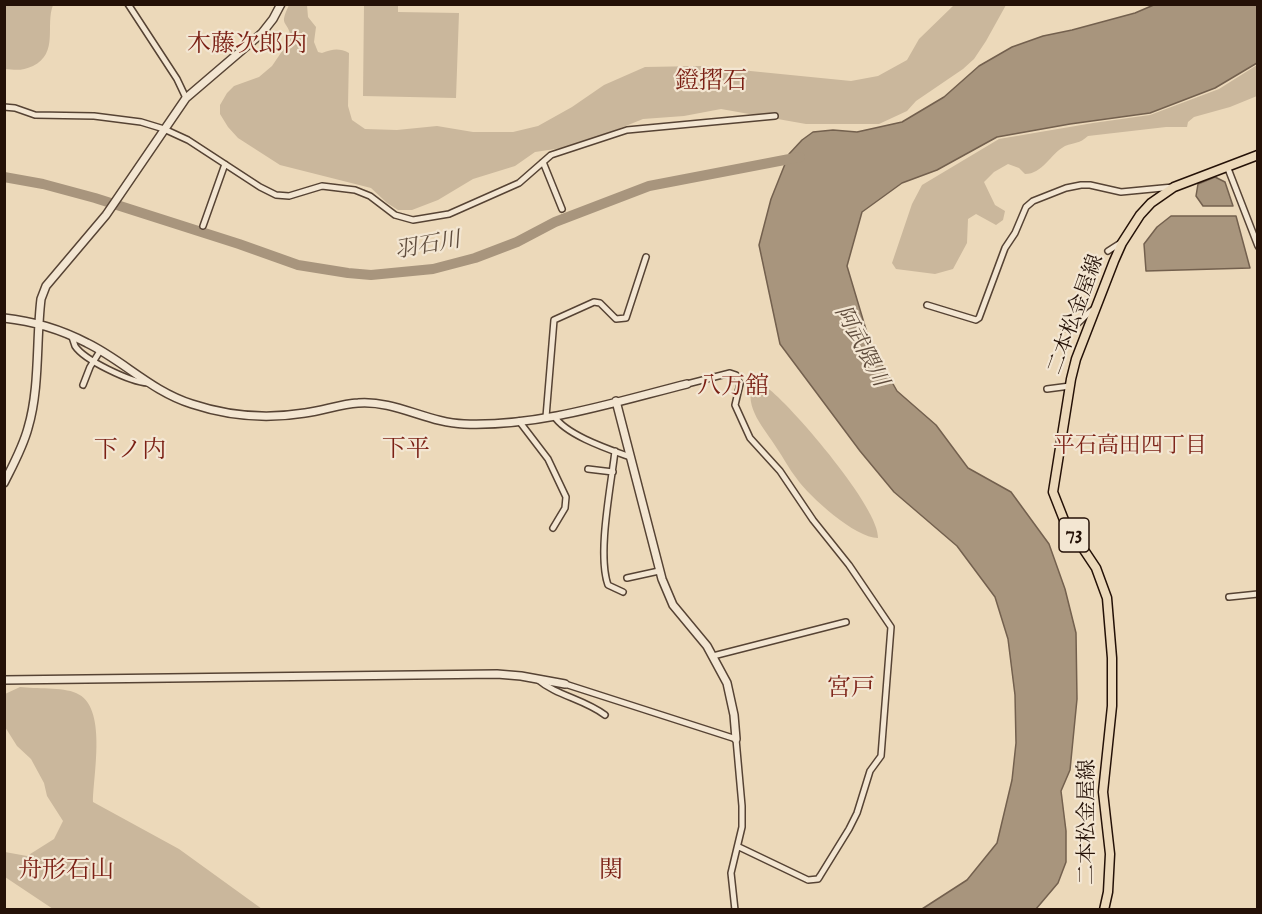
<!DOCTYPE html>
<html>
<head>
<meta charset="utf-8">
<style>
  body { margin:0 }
  #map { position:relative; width:1262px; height:914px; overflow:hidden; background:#ecd9ba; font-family:"IM FELL English",serif }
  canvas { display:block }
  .frame { position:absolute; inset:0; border:6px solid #241107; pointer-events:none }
</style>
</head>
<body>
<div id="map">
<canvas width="1262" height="914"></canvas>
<div class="frame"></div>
</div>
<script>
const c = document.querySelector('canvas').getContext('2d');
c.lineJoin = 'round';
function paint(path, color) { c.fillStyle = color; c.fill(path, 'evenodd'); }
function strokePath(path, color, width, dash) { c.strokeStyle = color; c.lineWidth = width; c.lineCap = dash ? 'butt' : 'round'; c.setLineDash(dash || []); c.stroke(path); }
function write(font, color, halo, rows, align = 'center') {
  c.font = font + ' "IM FELL English","Noto Serif JP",serif'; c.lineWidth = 4.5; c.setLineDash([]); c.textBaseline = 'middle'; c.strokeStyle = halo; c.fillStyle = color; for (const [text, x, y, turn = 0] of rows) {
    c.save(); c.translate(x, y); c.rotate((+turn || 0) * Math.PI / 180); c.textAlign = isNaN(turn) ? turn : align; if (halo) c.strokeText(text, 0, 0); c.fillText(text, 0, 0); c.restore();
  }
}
const green = new Path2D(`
  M5,4l48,1c-8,21 6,48 -20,61 -11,5 -17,4 -28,3z
  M289,5h18l1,12 8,10 -2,15 4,10 4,1c11,-4 17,-5 27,0l-1,53 4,14 13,9 32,1 40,-4 36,6h40l25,-6 34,-19 32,-22 41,-18 55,-1 151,15 27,-5 29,-16 12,-21 35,-34h52l-20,36 -12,18 -11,10 -47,32 -9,10 -28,13h-73l-85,-15 -37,7 -41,3 -67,27 -41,6 -20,14 -42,13 -35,21 -26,10h-14l-11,-7 -16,-15 -91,-23 -42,-27 -10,-11 -8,-13v-9l7,-12 7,-7 25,-9 13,-11 19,-28c-3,-19 -13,-10 -2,-33z
  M364,5h34v7l61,1 -3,85 -93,-2z
  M1257,65v31l-27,11 -36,10 -6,5 -1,5h-21l-78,9c-9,8 -13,6 -23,10 -15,8 -22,28 -40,28l-6,-6 -11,-4 -14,8 -10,10 11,23 10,6 -2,9 -7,5 -20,-11 -8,5 -1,24 -14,26 -18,5 -39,-5 -4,-6 20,-59 10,-19 77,-46 94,-16 57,-8 69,-26z
  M753,384c6,0 12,2 17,6 25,20 110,119 108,148 -23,0 -68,-41 -81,-59 -8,-10 -14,-22 -21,-32 -11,-18 -33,-40 -23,-63z
  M20,687c15,2 43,0 56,6 32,13 17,82 17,109l86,47 83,60h-209l-48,-32v-25l22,4 27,-17 9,-18 -16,-25 -3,-13 -13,-24 -14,-13 -12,-19v-33z`);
const water = new Path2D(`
  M1156,4l101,1v58l-42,25 -65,25 -80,11 -73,13 -60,33 -35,13 -40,29 -15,54 23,77 27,48 39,34 32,43 43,24 38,52 16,45 11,44 1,66 -7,71 -9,21 5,40v31l-8,21 -22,26h-114l45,-29 30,-37 15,-63 4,-37 -1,-48 -7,-56 -13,-42 -38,-51 -63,-54 -34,-41 -80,-107 -21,-99 12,-46 18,-45 13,-14 11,-8 20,-2 24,2 45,-10 42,-25 35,-31 33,-19 31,-11 29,-6 63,-17z
  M1215,177l10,5 8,24h-30l-7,-10 2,-12z
  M1171,216h65l14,52 -104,3 -2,-27 13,-17z`);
const river = new Path2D(`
  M4,177l39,7 52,14 144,46 59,21 50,8 23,2 62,-6 42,-11 42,-16 38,-20 94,-36 151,-29`);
const minor = new Path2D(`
  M128,4l49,75 9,19
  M4,107l11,1 20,7 59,1 47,6 23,7 24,11 72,47 16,8 13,1 33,-10 33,4 15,6 25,19 18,5 36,-6 70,-31 32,-28 76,-25 148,-14
  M543,162l19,47
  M1227,166l31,80
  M203,226l22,-62
  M1108,251l14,-9
  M927,305l49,15 3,-2 26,-70 10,-15 11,-26 7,-6 33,-13 15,-3h9l31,7 52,-5
  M1064,328c14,2 20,-15 32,-20
  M72,337c1,3 2,6 3,9 9,14 55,36 73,37
  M687,384l43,-11 6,2 4,9 -5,21 15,33 30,33 33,49 36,45 42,62 -10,129 -11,15 -13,42 -8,16 -29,47 -2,3 -10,1 -69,-33
  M83,385l7,-18 10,-16
  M1047,389l23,-3
  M554,416c12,19 54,33 76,41
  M546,417l8,-97 40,-18 6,1 16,16 10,-1 20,-61
  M519,421l29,38 18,38 -1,11 -12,20
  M615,451c-4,35 -18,103 -7,134l15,7
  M588,469l25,3
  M627,578l32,-7
  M1229,597l29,-3
  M713,656l133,-34
  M537,679c20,17 47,20 68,36
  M565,684l171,55 6,67v21l-11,46 4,37`);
const tertiary = new Path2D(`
  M4,318c28,3 58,12 83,25 37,18 64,48 105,61 36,12 76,15 113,9 18,-2 35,-9 53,-10 37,-3 70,20 106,21 75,3 151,-22 223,-40
  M616,401l46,178 11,26 34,41 20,37 7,32 2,24
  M4,483c9,-18 19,-36 24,-55 12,-40 8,-88 13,-129l5,-13 60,-71 80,-117 76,-65 11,-14 8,-15
  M4,680l493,-6 24,2 44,8`);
const primary = new Path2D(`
  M1104,910l4,-18 2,-38 -7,-62 9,-86v-48l-5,-60 -11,-30 -32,-48 -11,-28 18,-113 5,-20 38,-98 8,-18 18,-28 11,-12 23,-16 84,-32`);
const shields = [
  [1074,535,30]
];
const shieldNames = [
  ["73",1074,535]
];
const streetNames = [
  ["二本松金屋線",1077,315,-70],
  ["二本松金屋線",1089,822,-90]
];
const waterNames = [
  ["羽石川",428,247,-10],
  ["阿武隈川",860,347,62]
];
const neighbourhoodNames = [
  ["平石高田四丁目",1130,447]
];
const quarterNames = [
  ["木藤次郎内",247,46],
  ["鐙摺石",711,83],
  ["八万舘",733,388],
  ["下平",406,451],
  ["下ノ内",130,452],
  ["宮戸",851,690],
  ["舟形石山",66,872],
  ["関",611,872]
];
paint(green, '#cab79c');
paint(water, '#a8957d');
strokePath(water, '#73604e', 1.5);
strokePath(river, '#a8957d', 10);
strokePath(minor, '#564334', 8);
strokePath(tertiary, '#564334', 10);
strokePath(primary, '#241107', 11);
strokePath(minor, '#f3e6d2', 5);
strokePath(tertiary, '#f3e6d2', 7);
strokePath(primary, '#ecd9ba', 8);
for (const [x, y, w] of shields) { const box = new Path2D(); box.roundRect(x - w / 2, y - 17, w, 34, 4.5); c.fillStyle = '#f3e6d2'; c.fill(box); strokePath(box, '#241107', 1.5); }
write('bold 20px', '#241107', null, shieldNames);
write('21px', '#241107', '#f3e6d2', streetNames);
write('italic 22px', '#5f4c3c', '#f3e6d2', waterNames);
write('22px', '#7a1f14', '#f3e6d2', neighbourhoodNames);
write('24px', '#7a1f14', '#f3e6d2', quarterNames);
</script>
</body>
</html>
